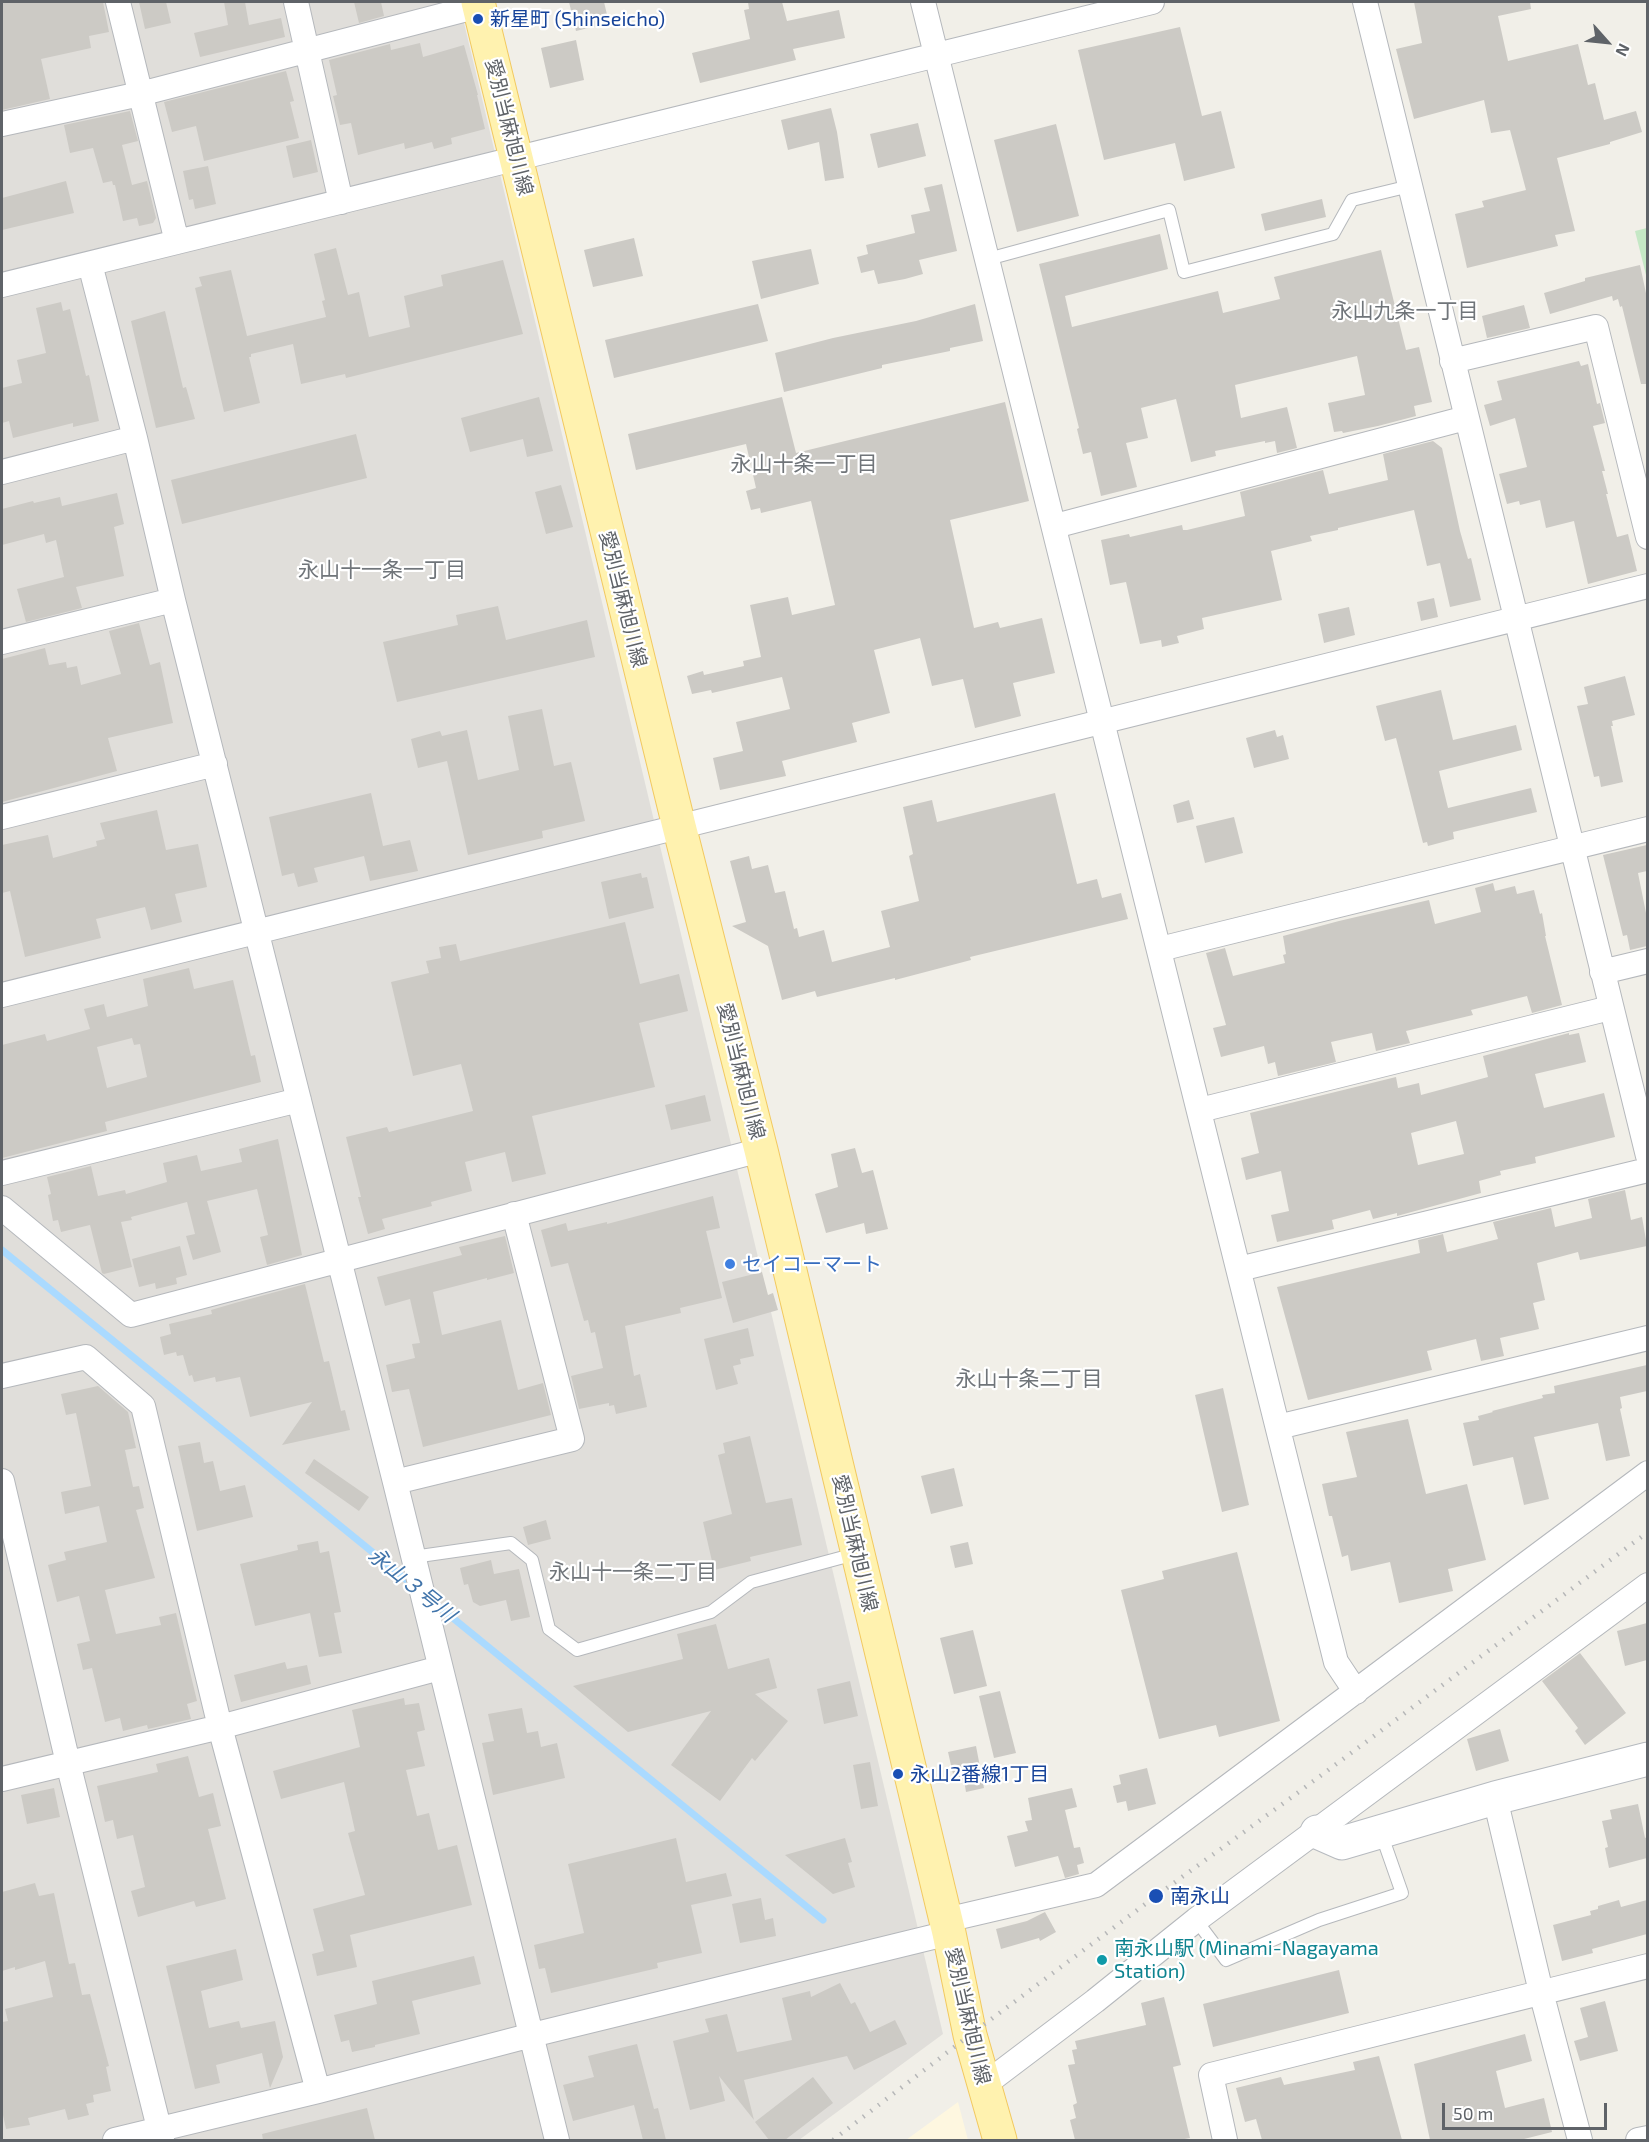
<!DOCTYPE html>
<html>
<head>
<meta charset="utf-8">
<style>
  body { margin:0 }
  #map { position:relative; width:1649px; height:2142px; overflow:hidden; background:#f1efe8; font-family:"Exo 2",sans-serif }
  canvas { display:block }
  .frame { position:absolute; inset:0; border:3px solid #5f6368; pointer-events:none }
  .north { position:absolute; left:1577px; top:12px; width:60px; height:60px; -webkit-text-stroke:4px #fff; paint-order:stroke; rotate:117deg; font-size:16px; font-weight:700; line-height:24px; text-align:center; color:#5f6368 }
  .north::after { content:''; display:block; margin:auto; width:21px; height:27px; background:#5f6368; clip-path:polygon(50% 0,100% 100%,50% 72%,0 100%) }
  .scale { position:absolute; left:1442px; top:2103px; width:165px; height:27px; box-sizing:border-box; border:3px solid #5f6368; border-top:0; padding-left:8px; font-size:18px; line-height:21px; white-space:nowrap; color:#5f6368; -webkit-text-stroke:4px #fff; paint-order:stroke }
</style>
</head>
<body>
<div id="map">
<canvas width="1649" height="2142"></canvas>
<div class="frame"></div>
<div class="north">N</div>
<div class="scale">50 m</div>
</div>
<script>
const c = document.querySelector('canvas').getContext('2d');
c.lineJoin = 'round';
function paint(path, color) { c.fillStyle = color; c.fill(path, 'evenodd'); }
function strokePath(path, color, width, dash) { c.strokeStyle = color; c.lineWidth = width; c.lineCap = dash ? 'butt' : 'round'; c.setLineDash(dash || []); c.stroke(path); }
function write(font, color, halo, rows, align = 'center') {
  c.font = font + ' "Exo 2","Noto Sans JP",sans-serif'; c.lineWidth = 4.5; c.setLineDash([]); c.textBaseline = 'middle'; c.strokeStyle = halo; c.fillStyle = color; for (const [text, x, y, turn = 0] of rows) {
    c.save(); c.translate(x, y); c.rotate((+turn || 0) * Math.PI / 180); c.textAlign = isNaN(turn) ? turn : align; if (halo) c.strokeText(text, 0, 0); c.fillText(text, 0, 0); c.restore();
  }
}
const commercial = new Path2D(`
  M958,2102l10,38h-62z`);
const industrial = new Path2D(`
  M2,2h457l484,2032 -144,106h-797z`);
const green = new Path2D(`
  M1647,228h1l-1,51 -12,-48z`);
const stream = new Path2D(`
  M2,1250l412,336
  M432,1601l391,319`);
const building = new Path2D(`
  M2,2h101l6,30 -20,4 2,12 -50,11 9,40 -48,11z
  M139,2h27l5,21 -26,6z
  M224,2h21l4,23 32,-7 4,19 -85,20 -6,-24 34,-8z
  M354,2h27l3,14 -25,7z
  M569,2h35l5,21 -33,8z
  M748,2h34l5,19 52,-11 6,28 -52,11 3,11 -96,23 -8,-30 58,-14 -6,-29 5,-1z
  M1414,2h116l1,7 -33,7 10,45 70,-17 10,41 7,-2 9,37 32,-9 6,21 -32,10v2l-53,14 18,73 -20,4 3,11 -91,22 -12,-54 29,-7 -2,-6 44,-11 -16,-60 -19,3 -7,-33 -70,19 -18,-70 26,-6z
  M1180,27l22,89 19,-5 14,57 -51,13 -9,-38 -71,17 -26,-110z
  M576,40l8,40 -34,8 -9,-40z
  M420,43l3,14 41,-12 14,50h-1l8,34 -34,9 1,6 -18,5 -2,-7 -27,7 -1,-6 -46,12 -7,-32 -11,2 -7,-29 4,-1 -8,-35 61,-16 1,6z
  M286,71l8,30 -4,1 9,36 -95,23 -8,-35 -24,6 -8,-30z
  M831,108l6,24 7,46 -19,3 -6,-39 -31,8 -7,-30z
  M130,111l8,30 -16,4 10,40 15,-4 9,37 -3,5 -14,3 -2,-8 -14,3 -8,-36h-2l-1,-4 -9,2 -10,-35 -23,5 -6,-28z
  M918,123l8,33 -48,12 -8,-34z
  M1056,124l23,92 -62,16 -23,-92z
  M311,140l7,32 -25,6 -7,-32z
  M208,166l8,38 -21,5 -2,-10 -4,1 -6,-29z
  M66,181l8,32 -72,17v-32z
  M942,184l15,67 -38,9 4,14 -18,5 -27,5 -4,-14 -13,3 -4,-16 11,-3 -2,-9 49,-12 -4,-18 19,-4 -6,-23z
  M1322,199l4,18 -61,14 -4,-17z
  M1160,234l8,35 -103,27 7,31 146,-36 5,22 57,-14 -6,-22 107,-27 25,100 13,-3 13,55 -18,4 2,10 -38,10 -35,7 -1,-2 -8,1 -6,-29 37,-8 -8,-39 -122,29 6,33 46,-11 10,41 -20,5 -2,-12 -10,2v-2l-50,10 1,5 -25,6 -15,-63 -35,9 7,30 -22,5 11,44 -36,9 -10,-44 -8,2 -6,-25 2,-1 -40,-164z
  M634,238l9,38 -50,11 -9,-37z
  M336,248l12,47 11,-3 10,45 41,-10 -6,-31 39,-10 -2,-11 62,-15 20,74 -177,44 -1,-4 -44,10 -8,-40 -42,10v3h-2l11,46 -36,9 -29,-124 7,-2 -3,-9 32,-7 16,66 79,-19 -4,-16 3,-1 -11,-46z
  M811,249l8,35 -58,15 -9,-38z
  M1640,265l7,33v86h-6l-19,-78 -2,1 -2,-8 -5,2 -1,-5 -62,18 -6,-21 41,-12v-3z
  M61,302l2,9 7,-2 16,67 3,-1 10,46 -26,6v-4l-60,15 -4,-17 -7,2v-35l20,-5 -5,-23 29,-7 -10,-45z
  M758,304l10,37 -154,37 -9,-38z
  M975,304l8,37 -33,7v3l-68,14v3l-98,24 -9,-39 58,-15 83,-17z
  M1524,305l6,23 -43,10 -5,-22z
  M165,311l18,77 3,-1 9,32 -39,9 -25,-107z
  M1579,361l2,5 7,-2 9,40 3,-1 5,20 -12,3 12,45h-3l6,23h-2l11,43 11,-3 9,37 -49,13 -14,-63 -28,7 -6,-28 -20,5 -1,-4 -12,3 -8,-30 28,-7 -12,-49 -25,8 -6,-21 18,-5 -5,-19z
  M539,397l14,54 -26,6 -4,-18 -53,13 -9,-34z
  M782,397l14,56 209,-51 24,99 -79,19 24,108 24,-6 2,6 42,-10 13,55 -42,10 8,33 -46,12 -12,-49 -31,7 -12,-48 -46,12 16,63 -38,10 5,19 -75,19 4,15 -66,14 -7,-32 30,-7 -7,-29 54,-13 -8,-32 -70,16 -1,-3 -19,4 -5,-18 16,-5 1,4 40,-9 -1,-5 18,-4 -11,-52 38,-8 4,18 43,-10 -24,-104 -50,12 -1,-5 -9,2 -5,-19 10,-3 -10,-44 -110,26 -8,-36z
  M356,434l11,44 -185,46 -11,-44z
  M1433,441l9,7 18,83 8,28 3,-1 10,42 -31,7 -10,-44 -13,3 -13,-56 -76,18v2l-28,6 2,5 -41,10 11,49 -80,18 2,11 -27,7 2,7 -17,4 -1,-7 -21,4 -14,-62 -16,3 -9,-45 28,-6 1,3 52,-12 1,5h4l58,-14 -5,-24 83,-22 6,24 59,-14 -5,-26z
  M561,485l12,42 -27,7 -11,-42z
  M117,493l7,31 -10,3 10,49 -48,11 6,21 -56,14 -9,-33 47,-12 -8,-37 -10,3 -2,-9 -42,11v-36l31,-8 1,2 26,-6 2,9z
  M1434,598l4,19 -17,4 -4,-19z
  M498,606l8,34 81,-20 8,37 -198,45 -14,-60 75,-17 -2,-10z
  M1349,607l6,28 -31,8 -6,-29z
  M139,623l11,42 10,-3 13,61 -65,15 9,33 -115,31v-143l43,-11 4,17 17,-3 1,6 10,-2 4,19 40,-11 -12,-43z
  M1625,676l10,39 -23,6 1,5h-2l12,56 -22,5 -2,-11 -5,1 -17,-71 11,-2 -4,-17z
  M1441,690l12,50 63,-15 6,25 -83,21 9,37 83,-20 6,24 -84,20 1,7 -26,7 -1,-4 -4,1 -27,-105 -11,3 -9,-35z
  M542,709l12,57 17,-4 14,59 -43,10 1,7 -75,17 -21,-94 -29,7 -7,-29 29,-8 2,5 25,-6 11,50 41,-10 -11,-54z
  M1275,730l2,7 6,-2 6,24 -35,9 -8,-30z
  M371,793l12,53 27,-6 8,31 -48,10 -6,-25 -50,12 4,14 -20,5 -4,-14 -12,3 -13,-59z
  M1055,793l22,91 20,-5 5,19 19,-5 7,26 -158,38 1,3 -76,20v-2l-78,19 -2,-6 -33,9 -14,-54 -36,-20 14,-4 -16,-61 19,-5 3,13 16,-4 7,28 10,-2 9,38 3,-1 2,9 25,-7 8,32 58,-15 -9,-36 38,-10 -10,-45 4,-2 -10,-47 29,-7 5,22z
  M1189,800l5,19 -17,4 -4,-18z
  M157,810l9,40 32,-6 9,43 -32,7 7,28 -31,8 -6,-23 -49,12 5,19 -76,19 -15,-66 -8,2v-48l46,-10 5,23 44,-12 -1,-5 9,-2 -5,-16z
  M1234,817l9,36 -38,10 -9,-37z
  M1647,845v26l-9,2 9,45v28l-17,4 -3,-15 -4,1 -20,-81z
  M641,873l1,5 5,-1 7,31 -45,11 -8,-37z
  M1493,883l2,8 20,-5 2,8 17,-4 6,24 2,-1 4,23h-1l17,69 -30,8 -5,-17 -56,14 2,5 -67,16 4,12 -34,8 -4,-18 -41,9 5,20 -58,14 -3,-14 -7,2 -4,-18 -43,11 -8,-29 13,-3 -20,-72 19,-5 8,28 52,-13 -2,-8 3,-1 -3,-18 56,-15 90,-21 6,24 46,-12 -6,-24z
  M625,922l15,62 39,-10 9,37 -49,12 16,64 -123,29 14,58 -34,8 -7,-30 -40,10 7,29 -41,11 1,4 -50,13 3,10 -17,5 -10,-37h3l-15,-60 41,-10 2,5 84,-21 -12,-47 -48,12 -22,-94 38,-9 -3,-12 15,-3 -2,-11 17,-3 4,17z
  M189,968l5,21 39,-9 18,76 4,-1 6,27 -156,40 2,9 -105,27v-113l43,-11 2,7 43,-12 -6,-20 20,-5 3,13 41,-11 -5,-27zM132,1038l2,7 6,-1 7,33 -40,11 -10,-41z
  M1569,1033v2l10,-2 7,29 -51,12 9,34 60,-15 11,44 -80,20 1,6 -36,8 1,4 -22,6 2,12 -84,23v-3l-24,6 -3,-9 -38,10 2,9 -57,13 -6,-27 18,-4 -8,-40 -35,9 -5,-22 18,-5 -9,-40 146,-36 2,11 21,-5 2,12 67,-18 -5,-21zM1456,1121l8,33 -46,11 -7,-32z
  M705,1095l6,26 -40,9 -6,-25z
  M278,1139l24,116 -35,10 -7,-28 8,-2 -11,-46 -50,12 14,51 -28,8 -7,-24 9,-2 -8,-32 -56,15 1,3 -11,2 11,45 -28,7 -2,-1 -12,-48 -29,7 -3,-12 -5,1 -5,-26 3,-1 -4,-17 44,-11 7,30 27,-6 1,4 41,-12 -4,-19 34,-8 4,16 41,-9 -3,-13z
  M855,1148l7,25 11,-3 15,59 -22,5 -2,-11 -38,10 -11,-39 23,-7 -7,-33z
  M1625,1190l6,30 11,-3 5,29 -67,14 -2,-8 -41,11 8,37 -12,3 6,26 -39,9 4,18 -23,5 -5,-22 -49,12 5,19 -124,30 -31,-113 143,-34 -2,-13 25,-6 4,18 51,-13 -5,-17 58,-14 4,19 37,-9 -4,-19z
  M713,1196l7,32 -14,3 16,67 -42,10 1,5 -56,13 9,50 6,-2 7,33 -31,7 -2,-9 -5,1v-3l-30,6 -8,-33 32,-8 -8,-36 -4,1 -3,-13 -4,1 -16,-58 -17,4 -10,-37 25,-7 2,8 39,-9v2z
  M505,1236l9,37 -27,7v-2l-54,14 9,43 59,-15 17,70 25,-7 8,32 -128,32 -14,-58 -17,3 -6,-27 29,-7 -3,-14 8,-1 -10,-44 -25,7 -8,-29 85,-22 -3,-8z
  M180,1246l7,29 -11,3 1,6 -21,5 -1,-6 -16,4 -7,-28z
  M762,1272l6,23 5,-2 5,17 -45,13 -11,-41z
  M305,1284l19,78 5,-1 12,50 4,-1 5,20 -68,15 30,-43 -62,15 -10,-40 -24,5 -1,-5 -21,5 -2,-7 -3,1 -6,-21 -6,1 -1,-4 -12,3 -4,-18 11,-3 -2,-10 43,-10 -1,-4 24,-7z
  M748,1328l6,28 -14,3 1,5 -8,2 5,18 -22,6 -12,-51z
  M1647,1365v26l-27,6 2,11 -2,1 10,47 -24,5 -8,-38 -64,14 15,62 -25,6 -11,-48 -40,9 -10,-43 16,-3 -1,-4 15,-4 -1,-1 51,-13 -1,-3 13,-2 -1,-7z
  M98,1386l30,26 8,36 -11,2 8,37 6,-1 5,22 -8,2 19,68 -50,12 11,44 45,-9 -2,-8 17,-4 21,88 -10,3 4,15 -43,10 -1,-4 -24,6 -3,-13 -15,4 -13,-54 -9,2 -6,-26 13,-3 -11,-45 -22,6 -9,-37 18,-5 -2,-8 43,-10 -8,-36 -34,8 -4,-22 30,-6 -15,-73 -10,2 -5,-21z
  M1223,1388l26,117 -27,7 -27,-117z
  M1408,1419l18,75 41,-10 19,76 -38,9 5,22 -54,12 -9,-41 -39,9 -3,-16 -6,2 -10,-41h-3l-7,-32 35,-7 -11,-45z
  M750,1436l16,67 26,-5 10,47 -52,12 1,4 -37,9 -11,-48 29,-8 -14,-59 7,-2 -2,-10z
  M200,1442l4,21 9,-2 7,30 25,-6 8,32 -56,14 -19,-85z
  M314,1459l55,38 -10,14 -54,-38z
  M954,1468l9,38 -32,8 -10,-38z
  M546,1520l5,19 -23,6 -5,-18z
  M318,1541l2,12 9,-2 12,61 -7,1 8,40 -23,4 -9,-44 -55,13 -15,-62 58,-14 -1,-5z
  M968,1542l5,22 -18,4 -5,-22z
  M1237,1552l43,169 -61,16 -3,-12 -57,14 -38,-149 43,-11 -2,-8z
  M491,1560l3,14 25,-5 11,48 -19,4 -5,-21 -26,6 -7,-4 -5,-18 -4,1 -4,-17z
  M1647,1623v37l-22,6 -8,-35z
  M716,1624l12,45 41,-11 8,30 -22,6 33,27 -33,40 -3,-3 -32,43 -49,-36 40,-54 -83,21 -55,-46 110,-27 -6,-25z
  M973,1630l14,56 -33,8 -14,-56z
  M1580,1653l46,60 -41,32 -10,-14 3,-3 -36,-47z
  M285,1662l2,7 20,-4 4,19 -70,18 -7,-27z
  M850,1681l8,35 -34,8 -7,-35z
  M1000,1691l16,62 -22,5 -15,-62z
  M404,1698l1,7 14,-2 6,27 -8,2 8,34 -19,4 11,46 12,-3 9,37 19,-5 15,60 -122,30 7,32 -40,9 -5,-22 12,-3 -11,-42 52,-14 -17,-62 7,-2 -11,-49 -63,17 -8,-28 87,-24 -8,-37z
  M522,1708l5,25 11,-2 3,16 16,-4 8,35 -72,17 -11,-52 12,-2 -6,-27z
  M1500,1729l9,32 -33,10 -9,-32z
  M976,1746l8,42 -18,4 -2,-12 -9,3 -7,-31z
  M188,1756l11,41 14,-4 8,33 -13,3 18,70 -30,8 -2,-6 -56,16 -7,-26 14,-4 -12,-52 -16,4 -4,-19 -8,2 -8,-36 61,-14 -2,-8z
  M870,1762l8,44 -17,3 -8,-44z
  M1147,1768l9,36 -28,7 -2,-10 -9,2 -4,-17 8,-2 -2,-9z
  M54,1788l6,29 -33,7 -6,-29z
  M1072,1788l5,19 -12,3 9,38 6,-1 4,16 -7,2 2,9 -14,4 -7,-22 -43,11 -8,-31 21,-5 -3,-10 7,-1 -4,-22z
  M1638,1804l7,34 2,-1v21l-38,10 -4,-20 3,-1 -6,-26 10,-2 -2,-9z
  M676,1838l10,44 40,-9 6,23 -41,9 11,48 -45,10 1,5 -107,25 -6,-25 -6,1 -5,-24 50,-12 -16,-69z
  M845,1838l7,24 -4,1 7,24 -22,7 -48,-39z
  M35,1883l4,13 15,-3 15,71 6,-1 7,32 8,-1 19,72 -3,1 5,24 -18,4 1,7 -8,2 3,11 -21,5 -3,-11 -37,9 2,7 -24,4 -3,-14h-1v-93l6,-1 -3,-12 48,-12 -8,-36 -30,9v-3l-13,4v-79z
  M761,1898l4,22 8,-2 3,18 -36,7 -8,-39z
  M1619,1900l2,7 26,-7v34l-55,15 1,4 -31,8 -9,-36 38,-10 -1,-4 8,-2v-3z
  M1045,1912l11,20 -16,9 -1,-3 -38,11 -5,-20 31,-8z
  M236,1949l7,31 -42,11 8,37 30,-7 2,7 34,-7 8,36 -13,31 -8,-35 -46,12 4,18 -25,6 -29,-123z
  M474,1956l7,28 -69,17 8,33 -45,11v2l-23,5 -3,-12 -8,2 -7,-27 43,-11 -5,-23z
  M1339,1970l10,43 -136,34 -10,-43z
  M840,1983l11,21 4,-2 15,30 25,-12 12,24 -53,26 -7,-14 -103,24 10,40 -35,-44 6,25 -35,9 -17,-69 36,-9 -4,-13 22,-5 10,38 55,-12 -10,-42 28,-7 1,6z
  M1164,1997l17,68 -8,2 17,71 -11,2h-104l-5,-20 6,-2 -3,-13 4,-2 -9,-38 7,-1 -3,-14 5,-1 -2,-8 71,-16 -5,-22z
  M1605,2001l13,50 -38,10 -6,-20 14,-4 -8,-29z
  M1525,2034l7,27 -36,10 9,37 39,-10 8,34 -32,8h-90l-16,-76z
  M637,2044l17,65 4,-1 8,32h-23l-9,-35 -61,16 -10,-36 31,-8 -6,-21z
  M1379,2056l23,84h-140l-6,-21 -11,3 -9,-34 45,-11 3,8 71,-15 -2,-8z
  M813,2077l20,26 -48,37h-16l-14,-18z
  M367,2108l8,32h-112l-1,-6z`);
const lane = new Path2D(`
  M988,259l181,-49 15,62 149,-38 19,-34 58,-14
  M413,1557l98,-14 21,17 17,69 28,21 134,-38 40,-30 104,-28
  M1196,1920l30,40 93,-40 83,-27 -21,-60`);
const street = new Path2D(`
  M118,2l59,240
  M296,2l45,200
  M923,2l413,1660 20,30
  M1365,2l283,1154
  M2,124l138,-30 339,-88
  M90,264l45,174 38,162 222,882 162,658
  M2,285l1150,-283
  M1452,361l144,-34 52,210
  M2,472l133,-34
  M1055,526l411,-108
  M2,642l171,-42
  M2,817l213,-53
  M1160,949l488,-120
  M1602,972l46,-11
  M2,995l1646,-409
  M1200,1110l410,-102
  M2,1173l297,-73
  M2,1208l129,107 630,-165
  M1239,1269l409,-99
  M2,1376l84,-19 57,49 77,321 98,364
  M1278,1427l370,-89
  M2,1481l66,282 94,377
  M395,1482l177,-43 -58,-225
  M2,1779l218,-52 220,-59
  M1495,1798l46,194 39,148
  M946,1920l150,-35 552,-412
  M984,2085l111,-84 101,-81 452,-335
  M115,2140l203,-49 214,-56 417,-102
  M1225,2140l-14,-65 437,-109
  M1638,2140l10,-2`);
const secondary = new Path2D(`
  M1317,1832l25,11 153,-45 153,-39`);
const primary = new Path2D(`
  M478,2l201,824 82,324 188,783 21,102 30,105`);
const rail = new Path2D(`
  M833,2140l137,-105 186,-139 136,-99 356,-265`);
const markers = [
  [478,19,6,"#1a4fb4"],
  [730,1264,6,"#3f7fe0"],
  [898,1774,6,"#1a4fb4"],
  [1156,1896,8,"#1a4fb4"],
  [1102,1960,6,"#0f9aa8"]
];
const transitNames = [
  ["新星町 (Shinseicho)",490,19],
  ["永山2番線1丁目",910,1774],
  ["南永山",1170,1896]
];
const streetNames = [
  ["愛別当麻旭川線",509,127,76],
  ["愛別当麻旭川線",623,599,76],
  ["愛別当麻旭川線",741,1071,76],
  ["愛別当麻旭川線",855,1543,77],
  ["愛別当麻旭川線",968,2016,77]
];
const shopNames = [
  ["セイコーマート",742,1264]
];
const cultureNames = [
  ["南永山駅 (Minami-Nagayama",1114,1948],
  ["Station)",1114,1971]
];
const neighbourhoodNames = [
  ["永山九条一丁目",1405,311],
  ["永山十条一丁目",804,464],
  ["永山十一条一丁目",382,570],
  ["永山十条二丁目",1029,1379],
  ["永山十一条二丁目",633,1572]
];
const waterNames = [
  ["永山３号川",412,1585,39]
];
paint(commercial, '#fef7e0');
paint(industrial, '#e0deda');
paint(green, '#c5e8c5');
strokePath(stream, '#aadaff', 7);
paint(building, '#cccac5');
strokePath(lane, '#b5b8bc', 14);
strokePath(street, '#b5b8bc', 26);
strokePath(secondary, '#b6babf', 35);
strokePath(primary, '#f2c960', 35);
strokePath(lane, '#fff', 12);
strokePath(street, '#fff', 24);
strokePath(secondary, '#fff', 33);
strokePath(primary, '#fff2af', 33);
strokePath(rail, '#b6b7b8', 4.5, [1.5, 8]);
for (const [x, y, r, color] of markers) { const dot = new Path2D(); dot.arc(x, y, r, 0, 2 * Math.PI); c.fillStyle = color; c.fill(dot); strokePath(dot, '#fff', 2); }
write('20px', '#164399', '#fff', transitNames, 'left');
write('20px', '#5f6368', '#fff', streetNames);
write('20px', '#366cbe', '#fff', shopNames, 'left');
write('20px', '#0d838f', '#fff', cultureNames, 'left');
write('21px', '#70757a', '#fff', neighbourhoodNames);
write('italic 21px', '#4174aa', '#fff', waterNames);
</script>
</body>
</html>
